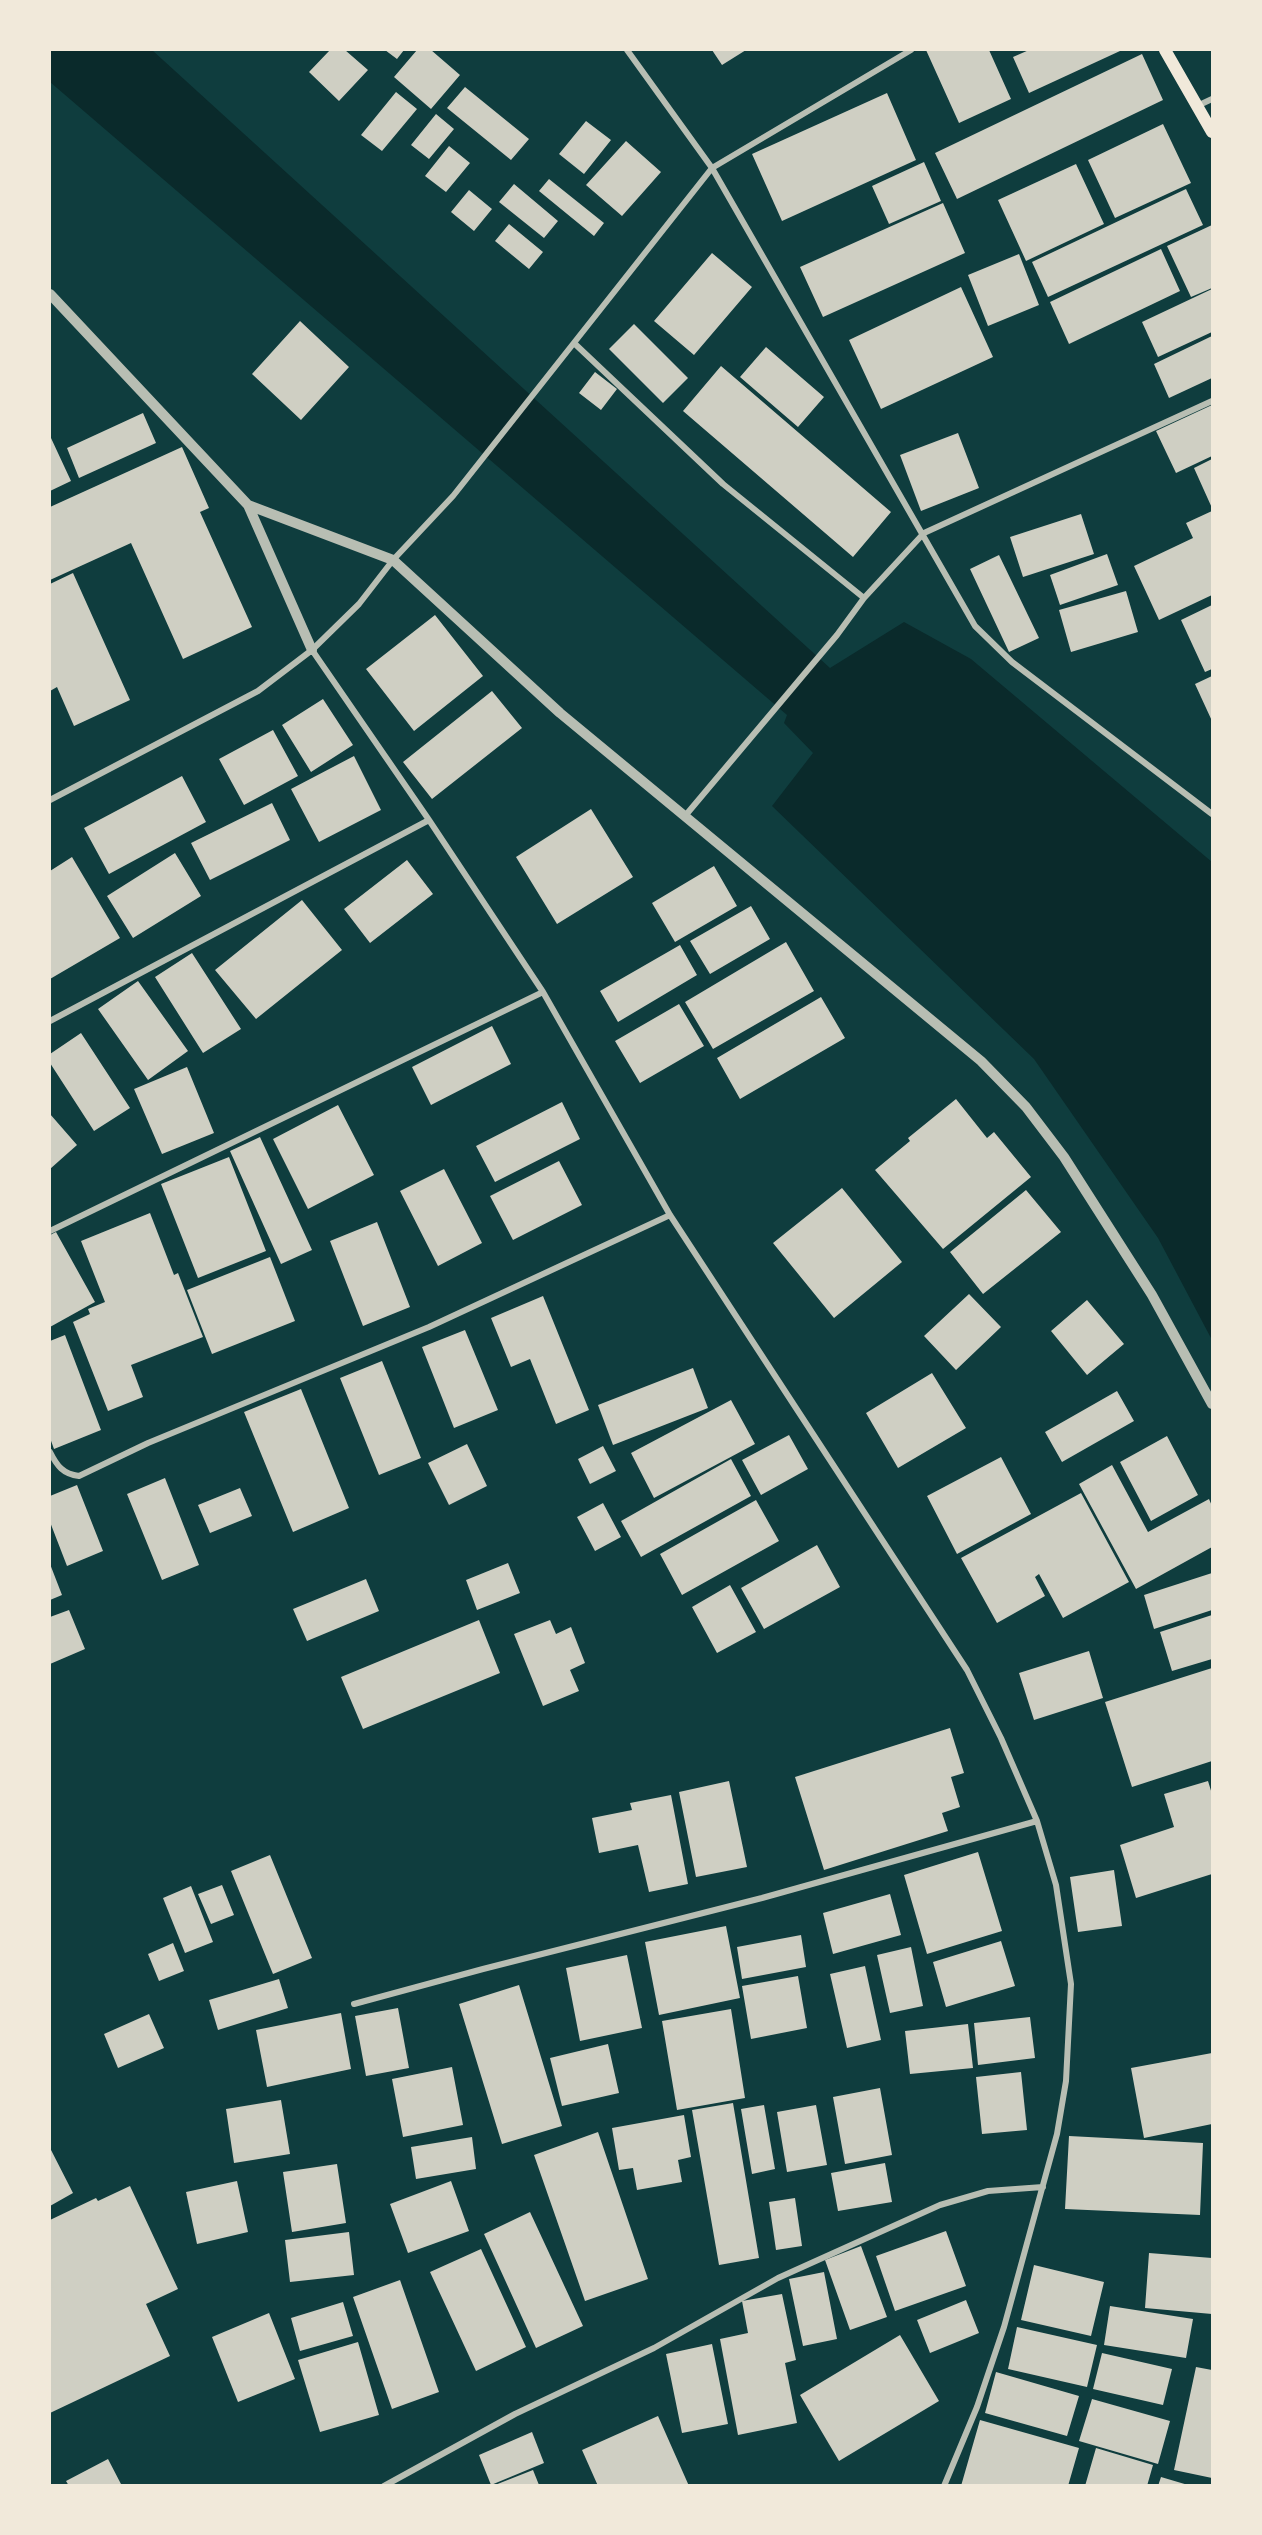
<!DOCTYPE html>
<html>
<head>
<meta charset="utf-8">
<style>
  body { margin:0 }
  #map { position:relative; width:1262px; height:2535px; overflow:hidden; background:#0f3d3e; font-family:"Libre Baskerville",serif }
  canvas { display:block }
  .frame { position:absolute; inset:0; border:51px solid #f1e9da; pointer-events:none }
</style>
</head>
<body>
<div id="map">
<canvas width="1262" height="2535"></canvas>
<div class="frame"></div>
</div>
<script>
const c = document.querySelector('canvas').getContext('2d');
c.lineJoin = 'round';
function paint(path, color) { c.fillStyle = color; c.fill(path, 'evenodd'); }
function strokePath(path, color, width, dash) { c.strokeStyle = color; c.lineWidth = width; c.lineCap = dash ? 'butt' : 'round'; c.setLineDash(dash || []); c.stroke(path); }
const water = new Path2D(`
  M50,50h102l678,618 74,-46 67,37 241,203v478l-54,-102 -124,-179 -262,-253 41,-53 -29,-30 3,-8 -737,-633z`);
const building = new Path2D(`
  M330,50h15l23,20 -29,31 -30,-29z
  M385,50h19l-7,9z
  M417,50h14l29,25 -29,34 -37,-32z
  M712,50h34l-24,15z
  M926,50h63l22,49 -52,24z
  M1029,50h90l1,1 -91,42 -16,-36z
  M1142,54l21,46 -206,99 -22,-46z
  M465,87l64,52 -18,21 -64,-52z
  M396,92l21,17 -35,42 -21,-16z
  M887,93l29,67 -134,61 -30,-67z
  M436,114l18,15 -25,30 -18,-14z
  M586,121l25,19 -27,34 -25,-20z
  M1163,124l28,59 -76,35 -27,-58z
  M626,141l35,31 -39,44 -36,-31z
  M449,146l21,17 -24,29 -21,-16z
  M924,162l17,39 -52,23 -17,-38z
  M1076,164l28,60 -78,37 -28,-61z
  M549,179l55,44 -10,13 -55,-45z
  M514,184l44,37 -14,17 -45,-36z
  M1186,189l17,36 -155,72 -16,-35z
  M469,190l23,19 -18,22 -23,-19z
  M943,203l22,50 -142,64 -23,-50z
  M509,224l34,28 -14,17 -34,-28z
  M1212,225v63l-21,9 -24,-51z
  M1161,249l19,42 -111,53 -19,-42z
  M712,253l40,34 -58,68 -40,-34z
  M1019,254l20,51 -51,21 -20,-51z
  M961,287l32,70 -112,52 -32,-69z
  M1212,289v43l-54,25 -16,-35z
  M300,321l49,46 -48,53 -49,-46z
  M634,324l54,54 -25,25 -54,-54z
  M1212,336v42l-43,20 -15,-34z
  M766,347l58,50 -26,30 -58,-50z
  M721,366l170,146 -38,45 -170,-146z
  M595,372l22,17 -16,21 -22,-17z
  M1212,405v51l-36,17 -20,-42z
  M143,413l13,30 -77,35 -12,-30z
  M958,433l21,55 -58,23 -21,-56z
  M51,438l20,43 -21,10v-52z
  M182,447l27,61 -9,4 52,115 -69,32 -52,-116 -81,37v-73z
  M1212,459v49l-18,-40z
  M1212,511v84l-53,25 -25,-54 59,-28 -7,-15z
  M1081,514l13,40 -71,23 -13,-40z
  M1107,554l11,31 -58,20 -10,-30z
  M999,555l40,83 -30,14 -39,-83z
  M73,573l57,127 -56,26 -17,-39 -7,4v-107z
  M1126,591l12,41 -67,20 -12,-42z
  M1212,605v64l-7,3 -24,-52z
  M435,615l48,61 -69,55 -48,-62z
  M1212,676v45l-17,-37z
  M492,691l30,37 -90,71 -29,-37z
  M323,699l30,46 -42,27 -29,-47z
  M273,730l25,46 -54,29 -25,-46z
  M354,756l27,54 -62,32 -28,-53z
  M182,776l24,46 -97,52 -25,-46z
  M272,803l18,37 -80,40 -19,-37z
  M591,809l42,68 -76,47 -41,-67z
  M175,853l26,43 -68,42 -26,-42z
  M72,857l48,81 -70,41v-108z
  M407,860l26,34 -63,49 -26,-34z
  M714,866l23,40 -62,36 -23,-39z
  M302,900l40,50 -86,69 -41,-49z
  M751,906l19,33 -60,35 -20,-33z
  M786,942l28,49 -101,58 -28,-47z
  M680,945l17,30 -79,47 -18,-31z
  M192,953l49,76 -38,24 -48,-76z
  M138,981l50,70 -40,29 -50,-71z
  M821,997l24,41 -105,61 -23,-41z
  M679,1004l25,42 -64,37 -25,-42z
  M492,1026l19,38 -80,41 -19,-38z
  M81,1033l49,75 -36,23 -44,-68v-9z
  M187,1067l27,66 -52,21 -28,-65z
  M956,1099l31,39 7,-6 37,45 -88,72 -68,-79 35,-29 -2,-3z
  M562,1102l18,37 -85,43 -19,-36z
  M338,1105l36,70 -66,34 -35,-70z
  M50,1114l27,31 -27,24z
  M260,1137l52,113 -31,14 -51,-113z
  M229,1157l37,94 -68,27 -37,-94z
  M559,1161l23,44 -69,35 -23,-44z
  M444,1169l38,74 -44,23 -38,-75z
  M842,1188l60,74 -68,56 -61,-75z
  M1026,1190l35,42 -78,62 -33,-42z
  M150,1213l24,62 4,-2 25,64 -72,28 12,32 -35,14 -35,-89 17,-8 -2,-5 17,-7 -24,-61z
  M377,1222l33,85 -47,19 -33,-85z
  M56,1232l39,70 -45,25v-92z
  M270,1257l25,64 -83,33 -25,-64z
  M969,1294l32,33 -45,43 -32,-34z
  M543,1296l46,114 -33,14 -26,-65 -19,8 -20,-49z
  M1087,1300l37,44 -37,31 -36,-44z
  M465,1330l33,80 -44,18 -32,-81z
  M65,1335l36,95 -47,19 -4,-11v-97z
  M382,1361l39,97 -42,17 -39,-97z
  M693,1368l15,40 -95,37 -15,-40z
  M932,1373l34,55 -68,40 -32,-55z
  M301,1389l48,119 -56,24 -49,-120z
  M1117,1391l17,30 -72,41 -17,-30z
  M731,1400l24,44 -101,54 -23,-45z
  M789,1435l19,34 -47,26 -19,-35z
  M1167,1436l31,59 -47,26 -31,-59z
  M467,1444l20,42 -38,19 -21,-42z
  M603,1446l13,25 -26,13 -12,-25z
  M1001,1457l30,57 -74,40 -30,-58z
  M731,1459l20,37 -110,61 -20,-36z
  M1112,1465l36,67 61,-33 3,7v41l-76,42 -57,-105z
  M165,1478l34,87 -37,15 -35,-86z
  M77,1485l26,66 -36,15 -17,-44v-26z
  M240,1488l12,28 -42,17 -12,-28z
  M1081,1493l48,89 -66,36 -24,-44 -4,3 10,19 -48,27 -36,-65z
  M756,1500l23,41 -97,54 -22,-41z
  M603,1503l18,34 -26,14 -18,-34z
  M817,1545l23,42 -76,42 -23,-41z
  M508,1563l12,30 -43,17 -11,-30z
  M50,1564l12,31 -12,5z
  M1212,1573v37l-58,19 -10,-34z
  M366,1579l13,32 -72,30 -14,-32z
  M730,1585l26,47 -39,21 -25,-46z
  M69,1610l16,39 -35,15v-47z
  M1212,1615v44l-40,12 -12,-39z
  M479,1620l21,53 -137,56 -22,-52z
  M550,1620l6,14 15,-7 14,36 -15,7 9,21 -36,15 -29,-72z
  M1089,1651l14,47 -69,22 -15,-47z
  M1212,1668v93l-80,26 -27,-85z
  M950,1728l14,45 -13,4 9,30 -18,6 6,18 -124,39 -29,-93z
  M729,1781l18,86 -51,10 -17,-85z
  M1208,1781l4,13v80l-76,24 -16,-53 54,-18 -10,-33z
  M671,1795l17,89 -39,8 -11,-47 -39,8 -7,-35 40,-8 -2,-7z
  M978,1852l24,79 -75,23 -23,-79z
  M270,1855l42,103 -39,16 -42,-103z
  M1114,1870l8,56 -44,6 -8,-55z
  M222,1885l12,30 -23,9 -13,-30z
  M191,1886l22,56 -28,11 -22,-55z
  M890,1894l11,41 -68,19 -10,-41z
  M726,1926l14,72 -81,17 -14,-73z
  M801,1935l5,32 -64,12 -5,-32z
  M1001,1941l14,45 -69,21 -13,-45z
  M173,1943l11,28 -25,10 -11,-27z
  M911,1947l12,59 -33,7 -13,-58z
  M627,1955l15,73 -62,13 -14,-73z
  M865,1966l16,74 -34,8 -17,-74z
  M798,1976l9,52 -56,11 -9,-53z
  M279,1979l9,29 -70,22 -9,-30z
  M519,1985l43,141 -60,18 -43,-140z
  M398,2008l11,60 -43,8 -11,-60z
  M731,2009l14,89 -68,12 -15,-89z
  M341,2013l10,56 -84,18 -11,-57z
  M149,2014l15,34 -46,20 -14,-34z
  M1030,2017l5,41 -57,7 -4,-42z
  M968,2024l5,44 -63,6 -5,-43z
  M608,2044l11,49 -57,13 -12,-48z
  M1212,2053v71l-68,14 -13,-70z
  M452,2067l11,58 -60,12 -11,-58z
  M1021,2072l6,58 -45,4 -6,-57z
  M880,2088l12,67 -47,9 -12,-67z
  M281,2100l9,54 -56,9 -8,-54z
  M733,2103l26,155 -40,7 -27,-155z
  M764,2105l11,64 -23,5 -11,-65z
  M816,2105l11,60 -40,7 -10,-60z
  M684,2115l7,42 -13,3 4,22 -45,8 -4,-22 -14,2 -7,-42z
  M598,2132l50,147 -63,22 -51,-146z
  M1069,2136l134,7 -3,72 -135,-6z
  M472,2137l4,32 -60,10 -5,-32z
  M50,2148l23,45 -23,13z
  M885,2163l7,39 -54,9 -7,-38z
  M337,2164l9,59 -54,9 -9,-60z
  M237,2181l11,51 -51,12 -11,-52z
  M451,2181l18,50 -61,22 -18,-49z
  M130,2186l48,103 -32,15 24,52 -120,57v-193l46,-22 2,3z
  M795,2198l7,48 -26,4 -7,-48z
  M530,2212l53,114 -47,22 -52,-114z
  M946,2231l20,55 -71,25 -19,-55z
  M349,2232l5,43 -64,7 -5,-42z
  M861,2246l26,71 -37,13 -25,-70z
  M481,2249l45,98 -50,24 -46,-99z
  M1149,2253l63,5v56l-67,-6z
  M1034,2265l70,17 -13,54 -70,-16z
  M824,2272l13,67 -34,7 -14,-67z
  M400,2280l39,112 -47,17 -39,-112z
  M782,2294l14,66 -11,3 12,60 -59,12 -18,-96 28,-6 -6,-32z
  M966,2300l13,33 -49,20 -13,-33z
  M343,2302l10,34 -53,15 -9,-33z
  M1110,2306l83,13 -7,39 -82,-13z
  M269,2313l26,66 -57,23 -26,-65z
  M1017,2327l80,18 -10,42 -79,-18z
  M900,2335l39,66 -100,60 -39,-66z
  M358,2342l21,73 -59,17 -22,-72z
  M712,2344l16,80 -46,9 -16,-79z
  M1102,2353l70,16 -9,36 -70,-16z
  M1196,2367l16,3v108l-38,-8z
  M996,2372l83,24 -12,40 -82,-23z
  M1092,2399l78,22 -12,43 -79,-23z
  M658,2416l31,70h-91l-16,-36z
  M980,2420l99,28 -11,38h-107z
  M532,2432l12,31 -53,22 -12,-30z
  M1096,2448l57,17 -6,21h-62z
  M108,2459l14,27h-53l-3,-5z
  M533,2470l6,15h-44z
  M1161,2477l27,8v1h-30z`);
const minor = new Path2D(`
  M627,50l85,118 263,458 37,36 200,152
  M1197,106l15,-7
  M574,343l149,141 141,114
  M312,650l117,170 114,172 127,223 297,455 34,68 36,83 19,64 15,99 -5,97 -9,53 -53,193 -27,80 -33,79
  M50,800l208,-109 54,-41 47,-46 34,-44 60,-64 259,-328 199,-118
  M685,816l152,-181 27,-37 60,-65 288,-132
  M50,1021l379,-201
  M50,1231l493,-239
  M50,1452c7,14 13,22 29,24l69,-33 281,-116 241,-112
  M354,2004l129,-35 279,-71 275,-77
  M384,2486l131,-72 139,-66 124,-70 162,-73 48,-14 55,-4`);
const tertiary = new Path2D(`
  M50,294l198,211 64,145
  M248,505l145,55 167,153 421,348 45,46 38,50 88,138 60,109`);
const secondary = new Path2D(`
  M1165,50l47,82`);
paint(water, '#0a2a2b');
paint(building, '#cfcfc3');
strokePath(minor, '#b8beb3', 6);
strokePath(tertiary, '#b8beb3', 10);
strokePath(secondary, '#f1e9da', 12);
</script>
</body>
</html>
